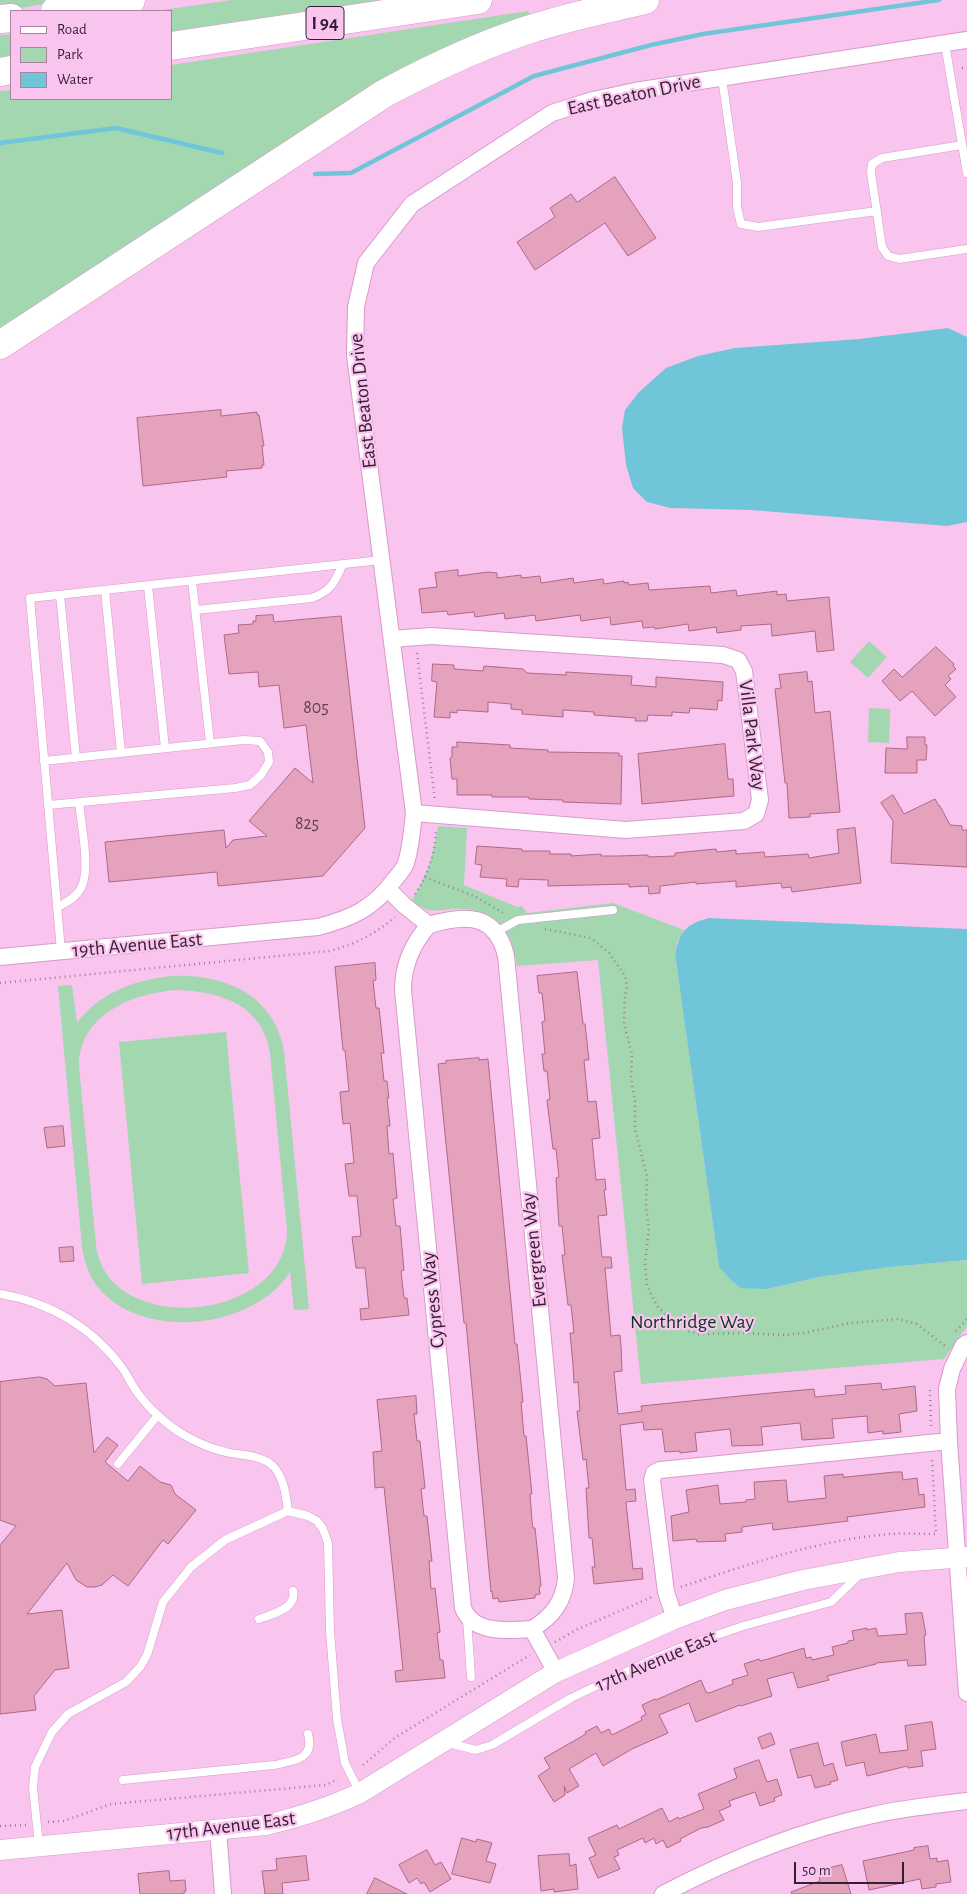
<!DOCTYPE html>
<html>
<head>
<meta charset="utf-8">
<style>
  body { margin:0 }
  #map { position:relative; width:967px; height:1894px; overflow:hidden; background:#f9c5ef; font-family:"Alegreya Sans",sans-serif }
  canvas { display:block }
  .legend { position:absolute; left:10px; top:10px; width:162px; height:90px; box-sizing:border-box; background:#f9c5ef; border:1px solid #ab82a4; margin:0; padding:6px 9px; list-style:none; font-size:15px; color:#371e33 }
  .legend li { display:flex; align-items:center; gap:10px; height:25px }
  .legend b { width:25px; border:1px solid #ab82a4 }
  .scale { position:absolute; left:794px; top:1862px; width:110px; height:22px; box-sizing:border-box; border:2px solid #371e33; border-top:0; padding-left:6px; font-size:15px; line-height:18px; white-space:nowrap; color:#371e33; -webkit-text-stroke:4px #f9c5ef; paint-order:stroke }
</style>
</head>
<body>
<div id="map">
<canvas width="967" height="1894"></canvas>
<ul class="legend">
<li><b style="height:6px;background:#fff"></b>Road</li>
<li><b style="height:14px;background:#a2d7b0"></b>Park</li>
<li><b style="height:14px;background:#70c6d8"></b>Water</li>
</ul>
<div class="scale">50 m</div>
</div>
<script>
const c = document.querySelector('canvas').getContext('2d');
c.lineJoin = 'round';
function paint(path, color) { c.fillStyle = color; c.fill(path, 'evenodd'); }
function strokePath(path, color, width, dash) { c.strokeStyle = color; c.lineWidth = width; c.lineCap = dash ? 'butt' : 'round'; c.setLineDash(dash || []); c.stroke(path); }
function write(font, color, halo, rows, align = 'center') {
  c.font = font + ' "Alegreya Sans",sans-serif'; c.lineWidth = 4.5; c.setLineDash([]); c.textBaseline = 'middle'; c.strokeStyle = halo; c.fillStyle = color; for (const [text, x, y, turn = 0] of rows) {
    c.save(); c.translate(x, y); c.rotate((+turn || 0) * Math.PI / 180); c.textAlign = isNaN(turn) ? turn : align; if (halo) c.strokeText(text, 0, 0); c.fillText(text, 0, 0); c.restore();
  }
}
const green = new Path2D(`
  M0,0h70l-70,11z
  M232,0h190l-251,38v-27h-16z
  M528,11l4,8 -532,315v-243l11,-1v9h160v-34z
  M11,34v29l-11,1v-29z
  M869,641l18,16 -19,21 -18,-16z
  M869,708l21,1 -1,34 -21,-1z
  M438,826l29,2 -3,57 53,22 5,-1 5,7 86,-10 71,27 -7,12 -2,12 44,313 48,22 52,-12 71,-10 77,-7v66l-23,33 -303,25 -43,-424 -81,6c-4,-32 -18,-55 -53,-57 -22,-2 -33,9 -52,-9 15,-24 22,-47 26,-74z
  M172,976c54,-2 102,19 112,75l25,258 -15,1 -4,-38c-35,55 -137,68 -185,23 -14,-13 -20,-30 -23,-48l-24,-261 14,-1 5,38c22,-30 59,-44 95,-47zM179,990c43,2 83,15 91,63l17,178c-2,92 -180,107 -191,14l-17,-178c-1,-53 56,-75 100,-77z
  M226,1032l23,241 -107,11 -23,-242z`);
const water = new Path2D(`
  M948,328l19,9v185l-20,4 -196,-16 -81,-2 -23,-6 -14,-14 -7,-23 -4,-37 3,-18 14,-18 27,-24 32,-12 37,-8 124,-9z
  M709,918l258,11v331l-77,7 -71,10 -52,12 -26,-1 -10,-8 -12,-13 -44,-313c5,-23 11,-30 34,-36z`);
const stream = new Path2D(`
  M0,143l116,-15 106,25
  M315,174l36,-1 183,-97 117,-31 52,-11 236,-34`);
const building = new Path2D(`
  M615,177l41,61 -28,18 -23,-33 -70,47 -18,-28 38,-25 -5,-9 21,-14 6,8z
  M221,410v6l36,-4v3h2l5,31h-2l2,19h-2v3l-36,3 1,6 -84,9 -6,-68z
  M458,570v6l30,-4 9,1v5l24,-3v3l19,-2 1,7 32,-5 1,5 29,-4 1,5 20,-3v2l4,-1 1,3 19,-2 1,7 61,-4 1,7 25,-3 1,6 40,-5v4l9,-1 1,7 42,-4 5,53 -17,2 -2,-21 -43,5 -1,-12 -30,2v4l-24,3 -1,-6 -27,4 -1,-7 -33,5 -1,-2 -11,1 -1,-7 -31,4 -1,-8 -29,4 -1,-6 -44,6 -1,-6 -30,4 -1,-6 -29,4 -1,-5 -26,3 -1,-4 -25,2 -3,-24 18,-2 -2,-14z
  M273,615l1,7 67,-6 24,212 -42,48 -105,10 -1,-14 -108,10 -4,-40 119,-12 2,18 7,-8 34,-4 -18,-15 46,-53 18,15 -7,-58 -22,3 -5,-43 -20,2 -1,-15 -29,2 -5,-39 15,-2 -1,-8 15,-1v-3h3v-5z
  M936,647l18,17 -1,2 3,3 -8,7 3,3 -6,6 11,12 -21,19 -23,-25 -12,10 -18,-20 12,-12 8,8z
  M433,664l21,1v4l29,2 1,-5 39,3 4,4 39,2v-3l66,4 -1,9 25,2v-10l67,5 -1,19 -4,-1 -1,10 -27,-2 -1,5 -17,-1v4l-24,-1 -1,6h-12l1,-3 -42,-3v-3l-31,-2v7l-41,-3v-4l-11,-1v-5l-23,-2v10l-31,-2v3l-7,-1v6l-16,-1 3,-35 -5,-1z
  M807,672l1,10 4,-1 3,32 15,-2 10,101 -30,2v3l-21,1 -2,-35h-2l-10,-94 6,-1 -2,-13z
  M907,737h18v8h2l-1,15h-9v13h-32l1,-25 21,1z
  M457,742l53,3v3l38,2v2l71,1v3h3l-1,48 -58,-2v-2l-34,-1v-2h-37v-2h-35v-16h-5l-2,-21 2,-1v-10h5z
  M725,744l3,35h5l1,17 -92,8 -4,-50z
  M893,795l11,19 31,-15 4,7h1l10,19 12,1v4h5v37l-76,-4 2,-42 -12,-18z
  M855,828l6,55 -69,9 -1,-5 -9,1 -1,-5 -45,4v-6l-40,3v-2l-36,4v7l-11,1 -1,-8 -19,1v-3l-81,2v-6l-29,-1 -1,8 -12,-1 1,-7 -27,-2 2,-12 -7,-1 2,-18 45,3v2h28v3h21v2l30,-2v2h17l30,-1v2l27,-1v-3l41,-4 1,3 19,-2v4l28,-2 1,5 43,-3 1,4 30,-5 -2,-23z
  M375,963l1,17 -3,1 3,27h3l5,45h-3l3,28h3l2,17h-2l3,28h-3l2,28 4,-1 4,45 -4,1 3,27h4l4,44 -3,1 3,27h3l2,17 -48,5 -1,-11 9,-1 -4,-40h-9l-4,-31 9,-1 -4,-40h-8l-4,-32 9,-1 -4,-40 -7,1 -3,-32 9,-1 -4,-41h-2l-8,-83z
  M577,972l6,52h2l4,36h-5l4,42 8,-1 4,37 -8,1 4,41 9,-1 1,11h-2l3,25 -9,1 4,41h9l1,11h-7l6,68 9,-1 1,11 1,25 -8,1 4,42 24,-3 -1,-5 119,-12 54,-5 1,8 31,-3 -1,-8 36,-3 1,7 33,-4 2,25 -18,3 2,18 -18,2v-3l-15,2 -1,-17 -35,3 2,19 -32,2 -2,-17 -39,4 2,18 -31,1 -2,-17 -35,4 2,18 -17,2v-2l-15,1 -3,-23 -18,1 -1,-8 -23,3 6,65 9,-1 1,12 -10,1 7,67 9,-1 1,11 -49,5 -2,-17h3l-3,-29h-3l-3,-50h3l-3,-29 -3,1 -6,-49h3l-2,-29 -4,1 -1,-18 -3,-32h4l-3,-28h-3l-6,-50h3l-3,-29h-3l-3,-48 3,-1 -3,-28h-3l-4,-32 -2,-17 3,-1 -3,-28h-3l-2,-17h3l-3,-32 3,-1 -3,-28h-3l-2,-17z
  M479,1058v2l9,-1 27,285h2l6,58h-2l3,34h2l6,58h-2l2,27 1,7h2l6,58 -2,1 1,7 -5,1v3l-36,4 -1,-4 -5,1 -1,-8 -1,1 -25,-269h-2l-26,-259 8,-1v-2z
  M63,1126l2,20 -18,2 -3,-20z
  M73,1247l1,14 -14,1 -1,-14z
  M40,1377l7,2 8,7 31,-3 8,70 13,-16 11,8 -13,17 23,19 12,-15 20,16 11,3 4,9 21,16 -28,34 -5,-4 -35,46 -15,-11 -11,10 -7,2h-8l-11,-7 -9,-17 -40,51 35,-4 7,58 -14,2 -21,26 2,14 -36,4v-169l16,-19 -16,-6v-138z
  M416,1396l1,18h-3l3,27h3l5,47 -4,1 3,27h3l5,45h-3l2,28 4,-1 5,44 -3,1 3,27h3l2,18 -49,4 -1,-11 8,-1 -6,-60 -13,-123 -9,1 -2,-36 9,-1 -5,-51z
  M895,1472h7l1,8 14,-2 2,17 5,-1 1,13 -78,10 1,4 -40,5 -35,4 -1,-7 -30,4v5l-17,2 1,7 -29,1 -1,-3 -23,2 -2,-25 18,-4 -3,-22 32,-5 2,19 26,-2v-2l9,-1 -1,-17 32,-2 2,22 38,-4 -2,-22 19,-2v3z
  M922,1613l4,22h-2l2,30 -18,1 -1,-6 -31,3v1l-49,12 2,4 -31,8 -5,-16 -26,7 5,17 -31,10 -1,-1 -44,17 -7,-19 -30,12 9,18 -36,16 -29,17 -7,-13 -27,16 10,17 -12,7 -3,-7 1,9 -11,7 -16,-26 12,-8 -6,-10 42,-24 -1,-2 12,-6 4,7 8,-4 3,6 30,-15 -1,-3 5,-3 -4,-9 13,-6 1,1 45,-20 5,12 3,1 24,-9 -1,-4 16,-5 -4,-11 15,-5 1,2 8,-2 36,-11 2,10 5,-1 1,3 22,-5 -2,-8 16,-4v-2l6,-1 -2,-9 15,-3v2l9,-2 2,8 29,-2 -2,-20z
  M932,1722l4,27 -15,2 2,15 -15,2 -1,-2 -40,10 -3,-14 -18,4 -5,-24 35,-8 4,19 28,-3 -3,-24z
  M771,1733l4,11 -13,5 -4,-11z
  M818,1743l6,23 9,-3 5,17 -8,2 1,2 -16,4 -4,-13 -13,3 -8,-28z
  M759,1760l8,22 10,-3 5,16 -8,3 1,3 -15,5 -5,-14 -26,9 2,5 -12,5 5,9 -16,7 -7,1 -21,11 1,2 -14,7 -4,-8 -7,4 -2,-6 -9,5 -2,-5 -26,12 2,5 -5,2 6,12 -22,9 -9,-20 7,-3 -8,-17 29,-13 2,4 43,-21 7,14 9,-5 1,2 25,-10 -6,-15 39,-16 -3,-9z
  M462,1838l14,4 1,-3 15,4 -6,18 10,3 -6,19 -38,-9z
  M928,1846l2,13 7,-1v4l11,-2 3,22 -15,2v3l-14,2 -2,-10 -51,11 -6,-29 42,-9 9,-2v-2z
  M427,1850l8,15 6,-3 10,17 -21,13 -6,-10 -3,2 -4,-6 -8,5 -10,-18z
  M569,1854l1,12 6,-2 2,25 -24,3v-3l-13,2 -3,-35z
  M306,1856l3,24 -27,3 1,11h-18l-3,-23 15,-1 -1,-11z
  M842,1865l9,29h-59l-1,-2 29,-11 -2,-10z
  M169,1871l1,10 15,-1 1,11 -2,1v2h-44l-2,-20z
  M375,1878l32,16h-40z`);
const path = new Path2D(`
  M962,68l5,-1
  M417,653l18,148
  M425,877l51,20 29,17
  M415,894c14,-19 20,-42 21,-65
  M545,929l46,9 18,15 16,23 2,11 -2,9 -1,28 8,30 -1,25 4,22v27l12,48 -1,31 3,22 -4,34 2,22 5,11 6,11 10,10 19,14 12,3 43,-1 41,2 20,-2 48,-10 47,-4 19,5 28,22
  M0,983l330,-32c26,-7 45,-17 65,-34
  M956,1331l11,-12
  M930,1390l1,37
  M681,1587c68,-23 137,-47 209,-53 15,-1 31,0 46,0l-4,-77
  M555,1642l23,-13 74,-32
  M363,1765l33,-28 134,-82
  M48,1822l16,-1 47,-17 215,-19 12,-6
  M0,1826l26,-1`);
const service = new Path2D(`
  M945,44l22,129
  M722,78l15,105v24l4,17 17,3 119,-16
  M962,145l-80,13 -10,6 -1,9 11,74 6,9 11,3 68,-10
  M192,581l18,162
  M148,586l17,162
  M105,590l16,163
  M60,595l16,163
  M196,610l116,-12c21,-8 22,-16 31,-34
  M44,761l199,-21 17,1 8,11 1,10 -8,13 -11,10 -15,3 -187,17
  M57,908c9,-6 19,-10 24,-20 10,-17 0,-65 -2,-86
  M496,932l22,-12 95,-10
  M61,951l-31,-353 351,-38
  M0,1294c50,8 93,34 123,75 5,7 8,15 14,23 11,16 30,33 47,43 12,7 29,14 42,17 15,4 34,2 47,14 11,11 13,30 15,45l20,5 9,5 6,8 5,14 2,88 7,88 8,44 15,30
  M118,1464l40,-49
  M259,1619c13,-5 38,-10 34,-28
  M467,1619l4,58
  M448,1743l28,7 16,-5 79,-47 78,-37 33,-14 61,-21 88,-24 29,-28
  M123,1780l151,-15c19,-4 41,-5 34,-31
  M39,1845l-6,-57 2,-21 17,-35 16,-18 58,-32 14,-15 7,-12 16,-53 28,-35 34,-27 63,-29`);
const minor = new Path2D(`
  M392,639l39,-3 292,19 15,5 6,11 16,129 -4,14 -12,7 -118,9 -212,-17
  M388,889l17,17 24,19c-16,18 -26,40 -26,65l60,618c10,26 45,23 69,21l24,43
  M429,925c36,-11 67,-12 77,31l60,622c-2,24 -14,39 -34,51
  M0,957l318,-30c34,-9 55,-18 77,-48 4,-5 9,-10 11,-16 5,-16 6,-33 8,-50l-59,-458 1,-48 10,-44 46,-59 140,-91 41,-13 42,-9 332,-51
  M967,1343l-4,3 -11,23 -5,20 2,52 18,252
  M675,1619l-9,-27 -14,-112 2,-7 6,-3 289,-29
  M218,1829l5,65
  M663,1894c67,-35 135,-63 210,-79 30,-7 63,-10 94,-14`);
const tertiary = new Path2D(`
  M0,1850l266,-25c33,-8 63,-17 94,-32l196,-121 116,-52 53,-20 78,-20 96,-18 68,-5`);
const motorway = new Path2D(`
  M55,11l76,-11
  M0,19l11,-1
  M171,46l307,-46
  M0,72l11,-2
  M0,345l385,-252c47,-25 97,-49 149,-65 36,-12 74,-19 111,-28`);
const numberNames = [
  ["805",316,708],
  ["825",307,824]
];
const shields = [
  [325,23,38]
];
const shieldNames = [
  ["I 94",325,23]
];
const streetNames = [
  ["East Beaton Drive",634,95,-12],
  ["East Beaton Drive",363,401,-96],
  ["Villa Park Way",752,735,83],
  ["19th Avenue East",137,945,-5],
  ["Evergreen Way",534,1250,-96],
  ["Cypress Way",433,1300,-96],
  ["17th Avenue East",656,1661,-23],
  ["17th Avenue East",231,1826,-7]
];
const parkNames = [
  ["Northridge Way",692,1322]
];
paint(green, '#a2d7b0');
paint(water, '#70c6d8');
strokePath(stream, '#70c6d8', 4.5);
paint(building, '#e5a2bd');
strokePath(building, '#af6786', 1);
strokePath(service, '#d899cc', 9);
strokePath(minor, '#d899cc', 18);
strokePath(tertiary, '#d899cc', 21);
strokePath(motorway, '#d899cc', 29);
strokePath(path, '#a17a9a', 2.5, [1, 4]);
strokePath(service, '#fff', 8);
strokePath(minor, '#fff', 16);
strokePath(tertiary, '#fff', 20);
strokePath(motorway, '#fff', 28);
write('18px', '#623f56', null, numberNames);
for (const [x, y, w] of shields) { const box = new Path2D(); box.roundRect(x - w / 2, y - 16.5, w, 33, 4); c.fillStyle = '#f9c5ef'; c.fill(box); strokePath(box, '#371e33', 1); }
write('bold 19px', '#371e33', null, shieldNames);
write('20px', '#371e33', '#f9c5ef', streetNames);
write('20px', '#06371c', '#f9c5ef', parkNames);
</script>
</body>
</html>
